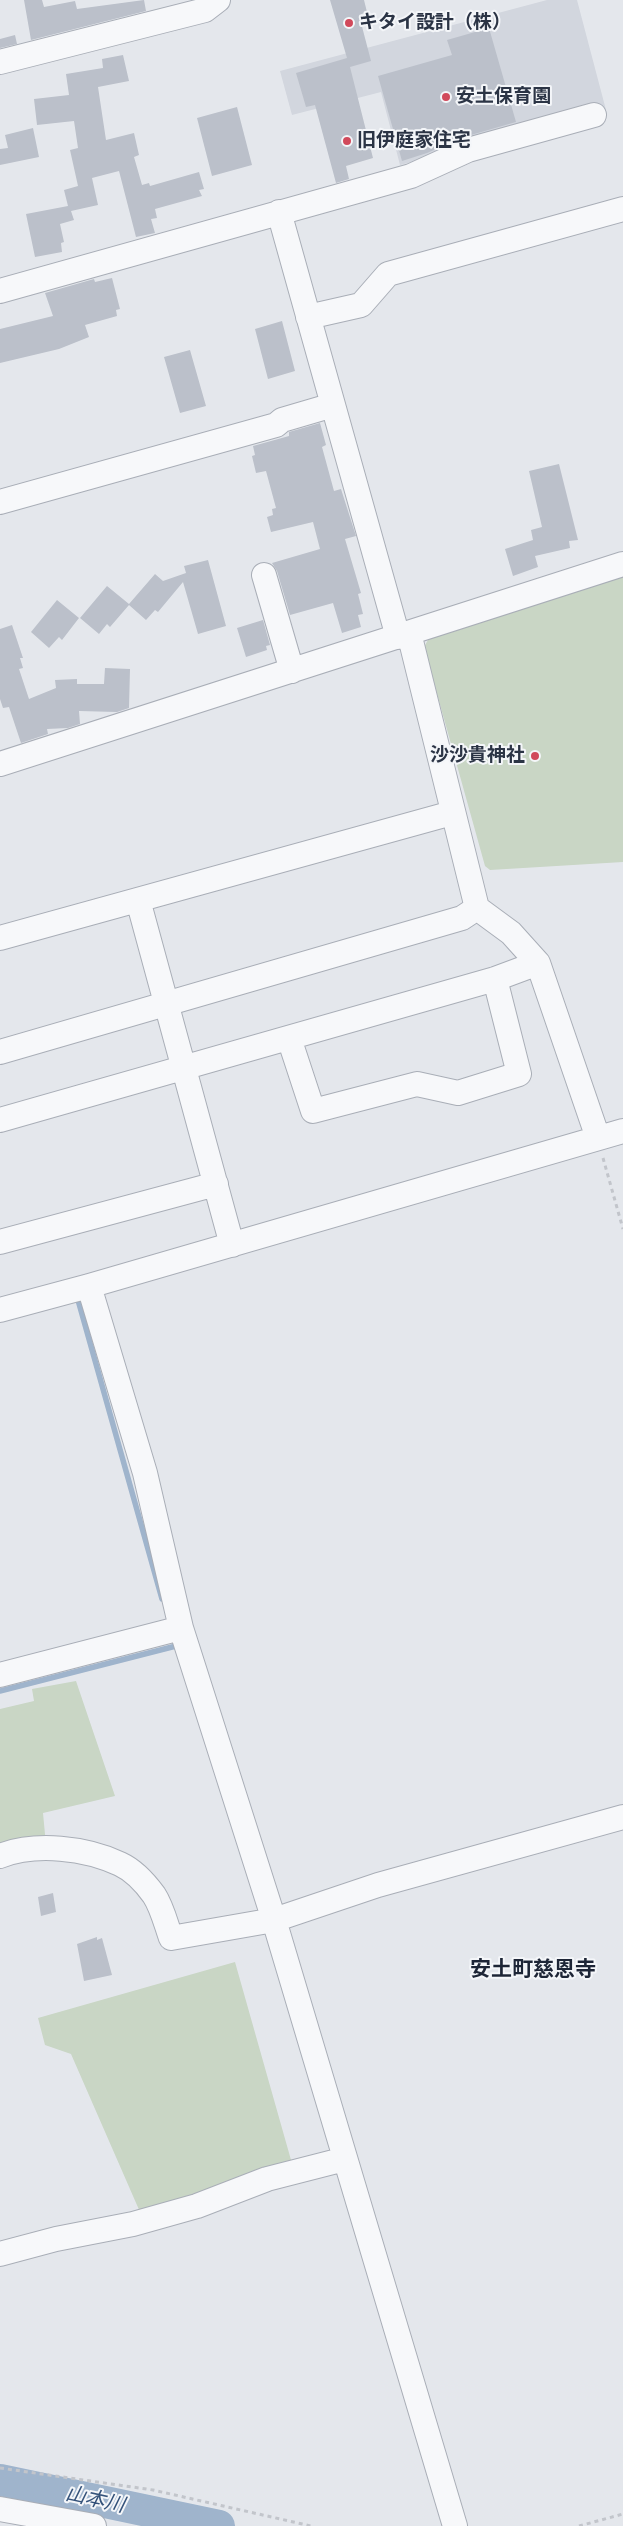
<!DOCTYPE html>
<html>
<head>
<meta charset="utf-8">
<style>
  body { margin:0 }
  canvas { display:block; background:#e4e7ec }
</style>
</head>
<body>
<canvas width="623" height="2526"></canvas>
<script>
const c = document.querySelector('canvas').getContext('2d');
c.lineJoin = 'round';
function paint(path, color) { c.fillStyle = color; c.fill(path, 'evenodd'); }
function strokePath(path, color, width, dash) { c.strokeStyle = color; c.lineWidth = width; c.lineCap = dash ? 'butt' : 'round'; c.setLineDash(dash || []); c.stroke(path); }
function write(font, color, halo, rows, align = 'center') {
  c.font = font + ' "PT Sans Narrow","Noto Sans JP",sans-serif'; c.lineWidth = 4; c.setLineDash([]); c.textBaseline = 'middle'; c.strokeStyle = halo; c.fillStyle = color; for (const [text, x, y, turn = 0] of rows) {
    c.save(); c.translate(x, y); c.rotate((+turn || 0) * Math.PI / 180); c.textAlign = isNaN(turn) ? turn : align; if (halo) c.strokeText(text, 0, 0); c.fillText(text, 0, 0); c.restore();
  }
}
const built = new Path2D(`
  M547,0h30l29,110 -206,55 -19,-73 -89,23 -12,-44z`);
const green = new Path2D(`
  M623,576v286l-133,8 -5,-4 -61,-219 5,-9z
  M76,1681l39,115 -72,17 3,32 -46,8v-144l34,-8 -2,-12z
  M235,1962l56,198 -51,16 -45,21 -55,15 -69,-158 -26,-9 -7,-27z`);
const stream = new Path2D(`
  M78,1300l84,299
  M0,1691l176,-45 -1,-4`);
const river = new Path2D(`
  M0,2480l219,46`);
const building = new Path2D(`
  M24,0h18l2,7 31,-6 2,8 67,-9 2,11 -115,29z
  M330,0h34l3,12 -8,3 12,46 -21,6 23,91 -27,8 3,13 -13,4 -21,-78 -9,2 -10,-34 51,-15z
  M489,28l27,94 -52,15 -37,16 -25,8 -24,-85 74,-21 -5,-15z
  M15,35l2,9 -17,4v-9z
  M123,55l6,26 -31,6 8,53 28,-7 5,22 -5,2 8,28 7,-2 1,3 49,-14 5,17 -5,1 3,6 -47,13 2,9 -6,1 4,14 -19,4 -17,-66 -27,7 6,27 -27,6 3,9 -14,4 4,18 -3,1 1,9 -27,5 -9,-43 42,-8 -4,-16 14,-4 -8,-36 8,-2 -4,-27 -37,4 -3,-26 35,-4 -3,-21 37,-6 -1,-9z
  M237,107l15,58 -40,11 -15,-58z
  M33,128l6,29 -39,8v-16l8,-1 -3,-13z
  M112,278l8,31 -4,1 1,6 -32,9 4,12 -30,12 -59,14v-34l53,-13 -8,-23 49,-14 1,3z
  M282,321l13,50 -27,8 -13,-50z
  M190,350l16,56 -26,7 -16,-56z
  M320,423l6,22 -4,2 12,44 7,-2 15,47 -11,3 16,54 -3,1 5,20 -5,1 3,12 -19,6 -9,-30 -43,12 -13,-44 -5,-8 48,-14 -7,-27 -42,10 -4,-15 6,-2 -1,-6 4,-1 -10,-37 -10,2 -4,-17 3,-1 -2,-9 36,-10v-4z
  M559,464l19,76 -9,1 1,7 -35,8 3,11 -25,9 -8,-27 28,-9 -2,-10 11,-3 -13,-56z
  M208,560l18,66 -28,8 -15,-52 -25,30 -3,-2 -9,10 -17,-15 -19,22 -3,-3 -8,10 -19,-16 27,-32 22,18 26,-30 8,7 23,-8 -2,-7z
  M57,600l22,18 -17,22 -3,-3 -10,11 -18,-16z
  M263,620l7,25 -4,1 1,4 -21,7 -9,-29z
  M12,625l11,33h-3l3,10 -4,1 10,30 27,-11 -1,-8 22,-1v5h27l1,-16 25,1 -1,39 -12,4 -38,-1 1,13 -12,4 -21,1 1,5 -27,9 -12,-36 -6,1 -3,-9v-70z
  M53,1893l3,19 -15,4 -3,-19z
  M97,1937v3l5,-2 10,37 -28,6 -7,-37z`);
const path = new Path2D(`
  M603,1158l20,71
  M0,2468l153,22 158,36
  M579,2526l44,-12`);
const minor = new Path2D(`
  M0,62l205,-52 13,-10
  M279,212l119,425
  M0,291l411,-115 57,-26 126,-35
  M308,317l53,-12 27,-31 235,-65
  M0,502l276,-77 6,-5 51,-15
  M264,575l28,96
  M409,633l68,275 34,25 27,30 60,175
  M0,764l623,-200
  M138,900l94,345
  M0,938l452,-125
  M289,1038l24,73 104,-27 41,9 61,-19 -24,-95
  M0,1052l462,-134 15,-10
  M0,1120l495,-141 43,-16
  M0,1242l216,-58
  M89,1286l56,187 36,155 93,292 181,606
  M0,1310l89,-24 534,-155
  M0,1675l181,-47
  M0,1856c36,-14 86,-8 120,8 13,6 26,20 34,31 8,12 12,29 17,43l103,-18 104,-35 245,-68
  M0,2254l56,-15 77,-15 64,-18 70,-27 78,-20
  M0,2509l94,17`);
const markers = [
  [349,23,5,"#d1495b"],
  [446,97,5,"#d1495b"],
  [347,141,5,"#d1495b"],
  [535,756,5,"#d1495b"]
];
const poiNames = [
  ["キタイ設計（株）",359,23],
  ["安土保育園",456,97],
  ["旧伊庭家住宅",357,141],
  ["沙沙貴神社",525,756,"right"]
];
const waterNames = [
  ["山本川",95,2500,12]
];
const quarterNames = [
  ["安土町慈恩寺",533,1970]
];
paint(built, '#d2d6de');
paint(green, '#c9d6c5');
strokePath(stream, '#9fb4cc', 5.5);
strokePath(river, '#9fb4cc', 32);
paint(building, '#bbc0ca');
strokePath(minor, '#a9aeb7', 26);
strokePath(path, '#c2c5cb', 3, [4, 4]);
strokePath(minor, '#f7f8fa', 24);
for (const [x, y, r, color] of markers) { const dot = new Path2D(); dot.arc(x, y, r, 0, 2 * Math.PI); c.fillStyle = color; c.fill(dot); strokePath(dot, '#f4f6f9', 2); }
write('bold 19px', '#2b3445', '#f4f6f9', poiNames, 'left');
write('italic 20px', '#34527a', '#f4f6f9', waterNames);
write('bold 21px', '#1d2536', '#f4f6f9', quarterNames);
</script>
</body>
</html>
